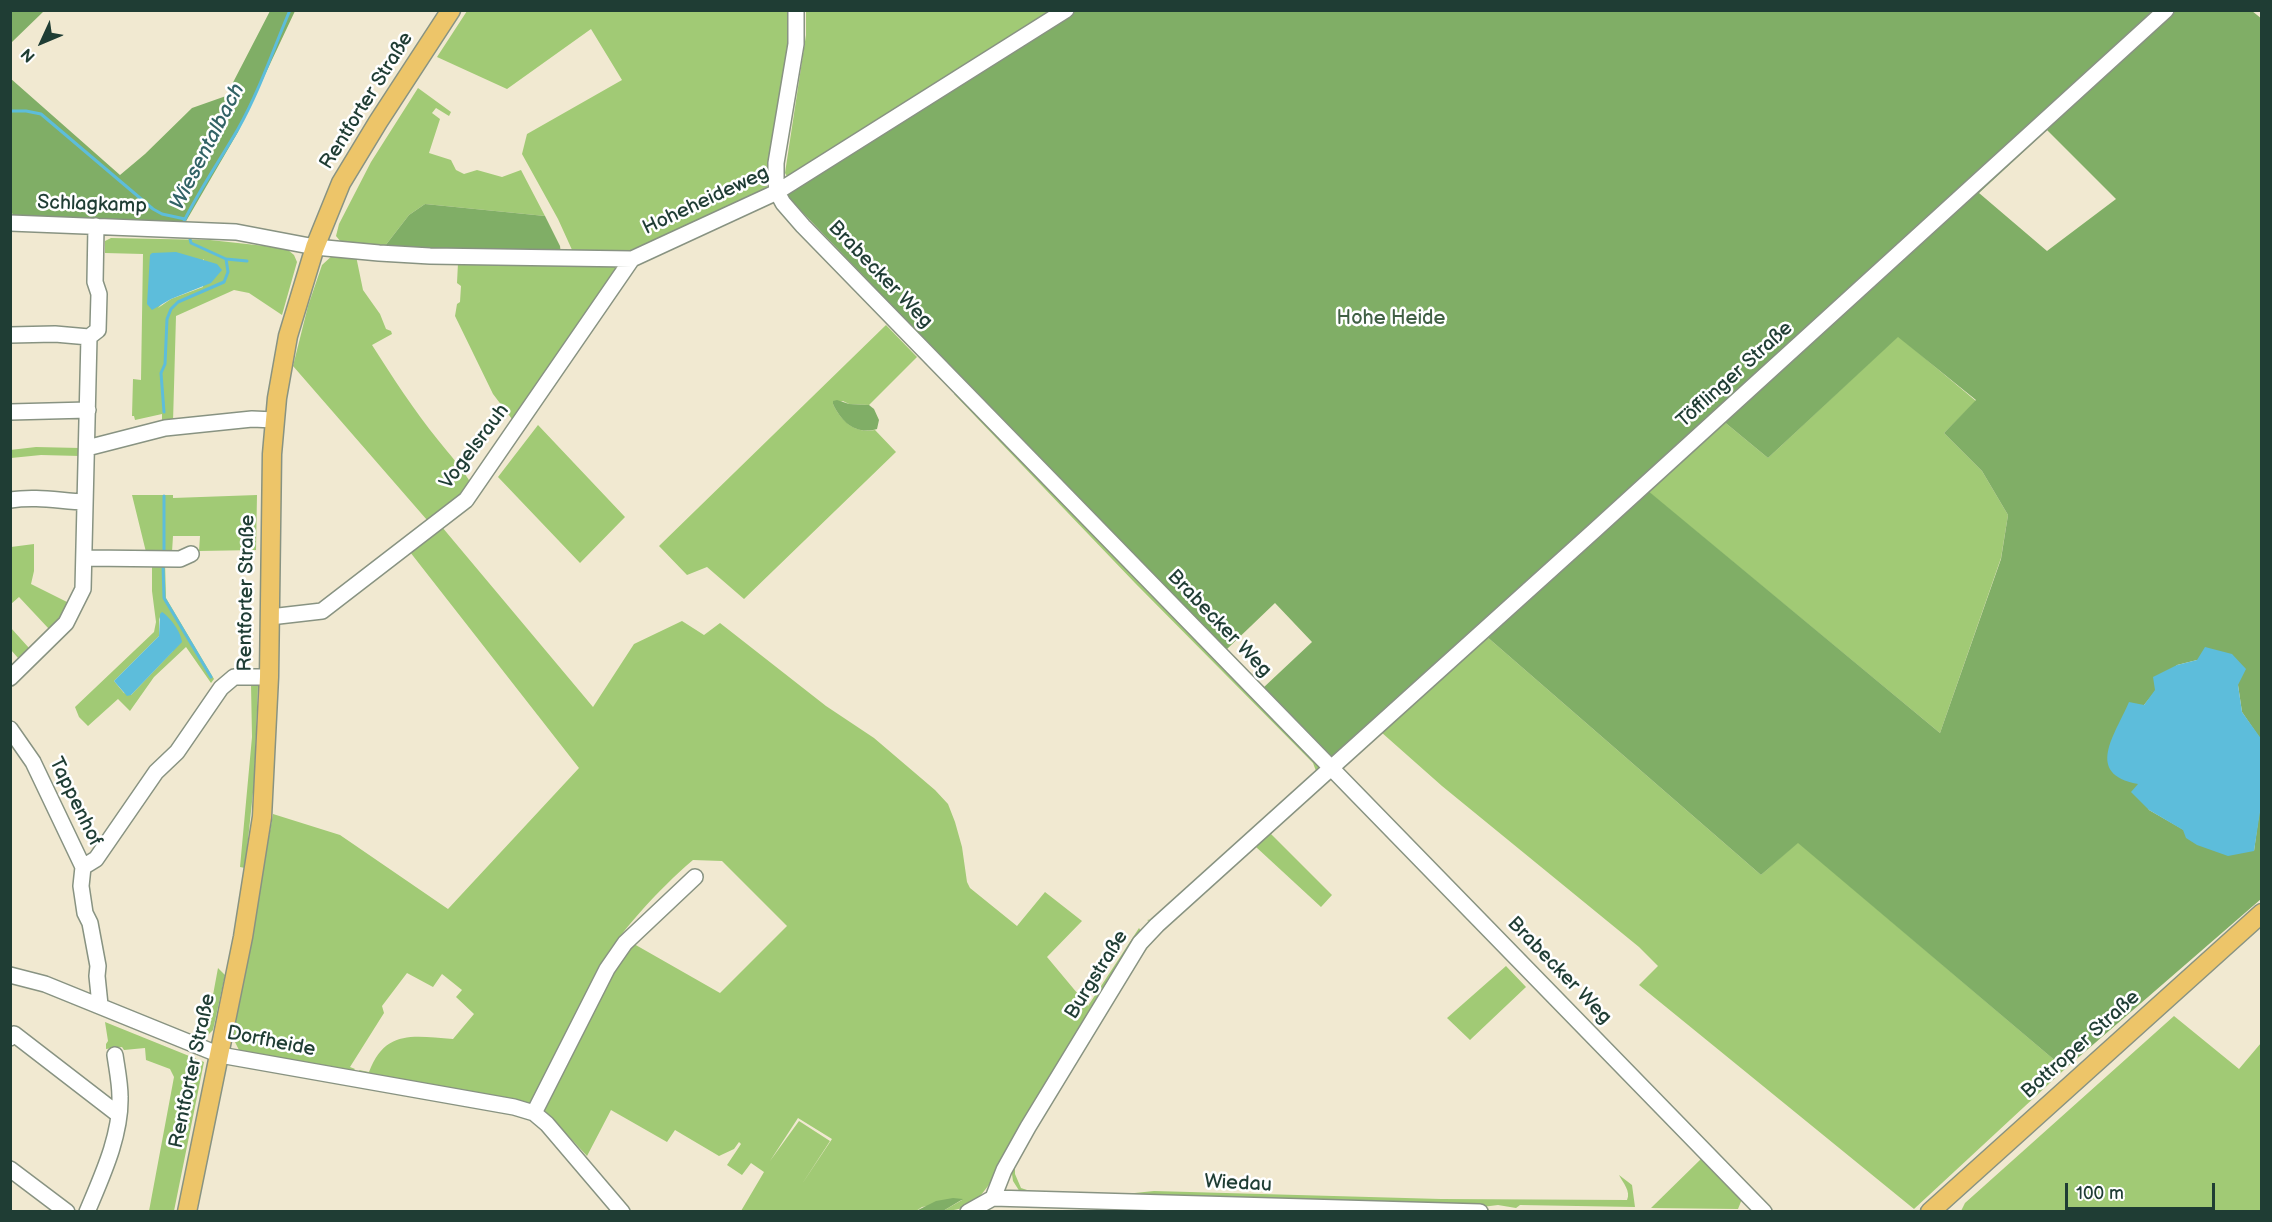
<!DOCTYPE html>
<html>
<head>
<meta charset="utf-8">
<style>
  body { margin:0 }
  #map { position:relative; width:2272px; height:1222px; overflow:hidden; background:#f1e9d1; font-family:"Balsamiq Sans",sans-serif }
  canvas { display:block }
  .frame { position:absolute; inset:0; border:12px solid #1f3d34; pointer-events:none }
  .north { position:absolute; left:12px; top:12px; width:60px; height:60px; -webkit-text-stroke:4px #fff; paint-order:stroke; rotate:226deg; font-size:16px; font-weight:700; line-height:24px; text-align:center; color:#1f3d34 }
  .north::after { content:''; display:block; margin:auto; width:21px; height:27px; background:#1f3d34; clip-path:polygon(50% 0,100% 100%,50% 72%,0 100%) }
  .scale { position:absolute; left:2065px; top:1183px; width:150px; height:27px; box-sizing:border-box; border:3px solid #1f3d34; border-top:0; padding-left:8px; font-size:18px; line-height:21px; white-space:nowrap; color:#1f3d34; -webkit-text-stroke:4px #fff; paint-order:stroke }
</style>
</head>
<body>
<div id="map">
<canvas width="2272" height="1222"></canvas>
<div class="frame"></div>
<div class="north">N</div>
<div class="scale">100 m</div>
</div>
<script>
const c = document.querySelector('canvas').getContext('2d');
c.lineJoin = 'round';
function paint(path, color) { c.fillStyle = color; c.fill(path, 'evenodd'); }
function strokePath(path, color, width, dash) { c.strokeStyle = color; c.lineWidth = width; c.lineCap = dash ? 'butt' : 'round'; c.setLineDash(dash || []); c.stroke(path); }
function write(font, color, halo, rows, align = 'center') {
  c.font = font + ' "Balsamiq Sans",sans-serif'; c.lineWidth = 5; c.setLineDash([]); c.textBaseline = 'middle'; c.strokeStyle = halo; c.fillStyle = color; for (const [text, x, y, turn = 0] of rows) {
    c.save(); c.translate(x, y); c.rotate((+turn || 0) * Math.PI / 180); c.textAlign = isNaN(turn) ? turn : align; if (halo) c.strokeText(text, 0, 0); c.fillText(text, 0, 0); c.restore();
  }
}
const green = new Path2D(`
  M467,11h321v29l-21,147 -7,8 -129,55 -21,4 -37,-2 -15,-33 -36,-65 5,-20 95,-54 -31,-51 -84,60 -70,-32z
  M806,11h252l-270,167 -3,-5 21,-138z
  M418,88l33,24 -2,4 -13,-8 -4,5 8,6 -11,34 22,7 5,10 8,4 13,-4 25,7 19,-7 24,46 -120,-12 -16,11 -24,31 -44,-4 -5,-6 3,-12 32,-62z
  M111,238l99,2 55,6 23,4 6,5 3,7 -15,53 -33,-22 -15,-3 -58,26 -3,106 -11,1v-9l-27,6 -1,-4h-2l1,-37 8,1 2,-126 -38,-1v-12zM204,259l-1,28 -32,12 -13,9z
  M334,254l22,2 7,34 17,24 6,15 5,2 1,3 -20,11c21,33 42,65 66,95 12,15 24,28 34,45l-45,35 -134,-154 15,-60 14,-41z
  M458,263l155,2 3,3 1,4 -102,151 -22,-29 -38,-78 2,-12 3,-2 1,-16 -4,-3z
  M886,325l31,32 -48,48 -20,-1 -6,-3 -10,3c8,17 22,30 42,26l21,22 -152,147 -37,-32 -20,8 -28,-29z
  M1898,336l78,65 -32,32 38,38 26,44 -7,43 -61,175 -294,-243 76,-70 46,38z
  M957,391l362,372v6l-168,153 -4,-2 6,-1 163,-148 -3,-8 -178,-180 -181,-189z
  M538,425l87,92 -45,46 -82,-86z
  M36,447l44,1v8l-39,-1 -30,3 -1,-8z
  M132,495h41v3l84,-3 -1,55 -57,1 1,-15h-27l-1,16h-26z
  M442,527l151,180 41,-63 48,-23 22,14 16,-12 106,83 48,32 61,52 13,14 7,18 7,25 5,35 3,6 47,38 28,-34 37,29 -35,36 41,49 51,-78 2,3 -146,245c-14,21 -25,35 -52,35l19,-11 -40,7 -6,4h-175l23,-39 -13,-9 -9,12 -15,-10 14,-21 -2,-2 -5,7 -15,7 -44,-26 -8,12 -56,-32 -24,46 -42,-45 -1,-3 76,-150 14,-14 86,49 67,-67 -65,-65 -29,-1c-34,29 -76,74 -98,114 -22,43 -40,89 -65,131l-169,-32 -2,-3 10,2c16,-43 45,-36 84,-33l21,-25 -18,-17 6,-7 -20,-16 -9,13 -26,-14 -25,33 2,7 -34,54 5,2 -2,2 -113,-19 -7,-14 40,-224 67,21 108,74 131,-141 -169,-216zM798,1118l34,21 -30,45 28,-43 -31,-20 -29,40z
  M34,544v27l-3,13 40,20 -7,11 -15,14 -30,-32 -8,7v-57z
  M152,562h13l1,36 48,81 -3,4 -25,-36 -32,30 -24,34 -12,-12 -30,27 -9,-9 -4,-10 79,-75 2,-10 -4,-31zM159,617l14,34 -42,44 -7,-2 -10,-12 45,-45z
  M11,628l18,20 -11,10 -7,-8z
  M1486,636l275,239 37,-33 267,227 -151,140 -275,-224 19,-19 -19,-19 -197,-161 -61,-54z
  M255,683l3,3 -4,97 -9,85 -5,-1 12,-130 -1,-53z
  M1298,806l-27,28 61,61 -11,12 -65,-60 -101,91 -27,36 -97,161 -16,31v8l6,14 9,3 95,3 29,-3 287,8 186,1c4,-9 -4,-17 -8,-25l13,10 3,22 -115,-2 -4,3 -18,-3 -16,2 -462,-15 -7,-11 -2,-14 130,-220z
  M1506,966l20,21 -56,53 -23,-22z
  M218,968l7,7 -12,55 -8,8z
  M2174,1016l65,53 22,-26v168h-300l4,-8z
  M105,1022l99,40 -30,149h-25l25,-134 -4,-8 -24,-9 -1,-12 -21,2 -2,-3 -16,2v-5l2,-3z
  M1702,1158l40,41 -4,10 -87,-1z`);
const forest = new Path2D(`
  M11,10h33v1l-33,32z
  M270,11h25l-57,121 -53,91 -172,-8 -3,-6v-131l110,97 25,-21 47,-46 34,-12z
  M1072,11h1180l10,8 -1,721 -19,-28 -4,-27 -41,-25 -20,5 -33,40 -6,79 11,26 35,20 70,21 7,-52v100l-196,170 -267,-226 -37,32 -275,-239 -156,123 -67,-71 49,-46 -37,-39 -48,46 -257,-262 -185,-193zM2047,130l69,69 -69,52 -68,-58zM1898,337l78,63 -32,33 38,38 26,44 -7,44 -61,174 -293,-243 75,-70 46,38z
  M425,204l120,12 15,30 1,8 -176,-8 24,-31z
  M837,400l12,4 20,1 5,4 5,11 -2,9c-21,6 -35,-6 -44,-25v-3z
  M953,1198l10,1 -20,12h-27l20,-10z`);
const water = new Path2D(`
  M176,252l41,12 5,6 -11,13 -40,16 -19,11 -5,-6 3,-49 2,-2z
  M162,612c8,5 19,20 20,30l-51,53 -4,1 -13,-15 45,-45 1,-22z
  M2205,647l27,7 14,15 -8,16 4,27 20,28v59l-8,52 -26,5 -31,-11 -11,-7 -3,-8 -34,-20 -18,-18 7,-8c-54,-10 -23,-49 -9,-82l15,3 11,-15 -2,-13 24,-12 20,-5z`);
const stream = new Path2D(`
  M10,111h16l15,3 112,95 9,5 23,5
  M186,226l-2,-5c16,-32 36,-61 54,-92 21,-37 35,-79 52,-119
  M189,235l2,8 35,16 21,2
  M164,412l-3,-39 4,-9 2,-45 4,-10 7,-7 46,-20 4,-10 -2,-13
  M164,551v-55
  M163,565l1,33 47,79`);
const minor = new Path2D(`
  M796,10v34l-20,119v18l1,11 6,11 20,23 961,986
  M10,223l226,9 79,15 64,6 51,3 202,3 145,-67 289,-182
  M10,335l45,-1 34,3
  M10,412l78,-2
  M87,448l78,-20 87,-9 23,1
  M10,500c27,-4 49,1 75,2
  M85,558l95,1 11,-5
  M270,617l52,-6 144,-111 166,-241
  M10,678l56,-55 17,-34 6,-252 9,-7 1,-36 -4,-12 1,-56
  M10,729l23,33 50,105 -2,19 4,27 5,10 8,43 -1,10 3,29
  M83,867l13,-8 60,-87 21,-20 44,-64 13,-11h35
  M10,975l35,9 175,71 294,52 20,6 13,11 75,88
  M10,1038l4,-4 105,81
  M534,1113l73,-144 18,-26 70,-66
  M10,1169l57,43
  M993,1198l487,14
  M87,1212c15,-36 34,-76 33,-115 0,-14 -3,-28 -5,-42
  M968,1212l25,-14 11,-28 24,-43 112,-184 17,-18 438,-395 571,-520`);
const major = new Path2D(`
  M187,1212l56,-275 19,-120 7,-140 3,-223 5,-56 11,-62 27,-89 26,-64 37,-61 73,-112
  M1930,1212l332,-299`);
const streetNames = [
  ["Rentforter Straße",367,101,-58],
  ["Hoheheideweg",706,201,-25],
  ["Schlagkamp",92,205,2],
  ["Brabecker Weg",880,275,46],
  ["Töfflinger Straße",1735,375,-42],
  ["Vogelsrauh",475,447,-53],
  ["Rentforter Straße",247,593,-89],
  ["Brabecker Weg",1219,624,46],
  ["Tappenhof",75,802,64],
  ["Brabecker Weg",1559,971,46],
  ["Burgstraße",1097,975,-58],
  ["Dorfheide",271,1042,11],
  ["Bottroper Straße",2081,1045,-42],
  ["Rentforter Straße",193,1071,-78],
  ["Wiedau",1238,1184,3]
];
const parkNames = [
  ["Hohe Heide",1391,319]
];
const waterNames = [
  ["Wiesentalbach",208,147,-63]
];
paint(green, '#a1ca75');
paint(forest, '#80ae66');
paint(water, '#5dbddb');
strokePath(stream, '#5dbddb', 3);
strokePath(minor, '#889382', 18);
strokePath(major, '#889382', 21);
strokePath(minor, '#fff', 15);
strokePath(major, '#edc569', 18);
write('20px', '#1f3d34', '#fff', streetNames);
write('20px', '#406044', '#fff', parkNames);
write('italic 21px', '#326366', '#fff', waterNames);
</script>
</body>
</html>
